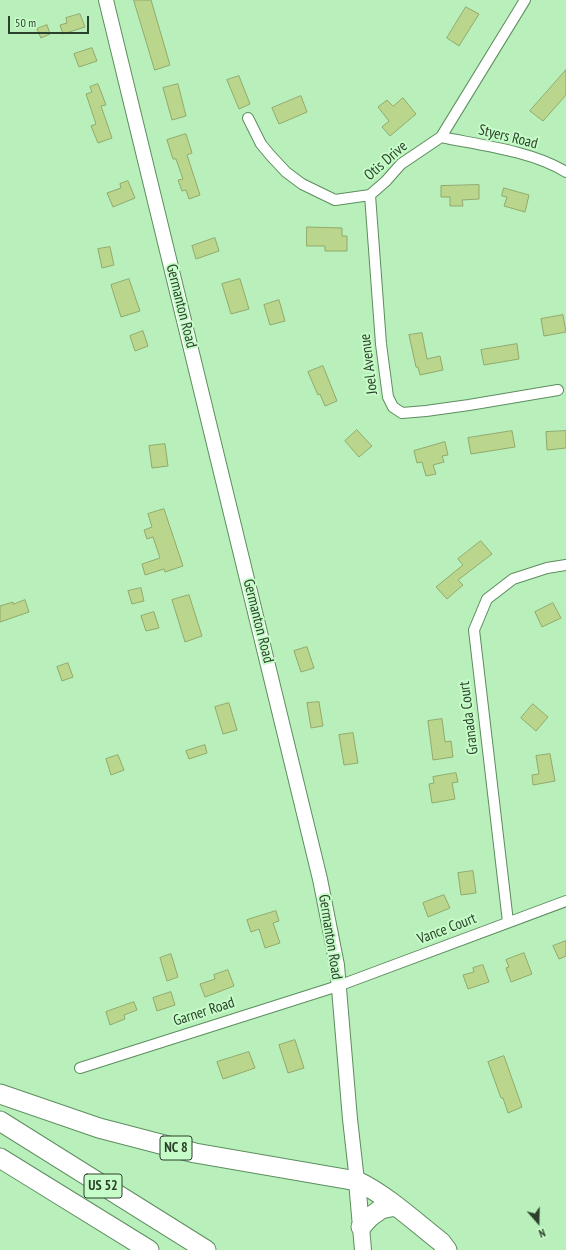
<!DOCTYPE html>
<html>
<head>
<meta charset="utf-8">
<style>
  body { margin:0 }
  #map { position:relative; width:566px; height:1250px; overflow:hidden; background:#b9efbb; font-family:"PT Sans Narrow",sans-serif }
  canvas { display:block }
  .north { position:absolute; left:518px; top:1202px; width:40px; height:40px; -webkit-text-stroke:3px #c6fcc7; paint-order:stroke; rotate:160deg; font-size:11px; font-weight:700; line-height:16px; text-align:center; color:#2c412d }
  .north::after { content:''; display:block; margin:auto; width:14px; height:18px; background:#2c412d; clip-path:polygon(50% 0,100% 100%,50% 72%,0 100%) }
  .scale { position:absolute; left:8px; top:16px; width:81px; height:18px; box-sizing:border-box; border:2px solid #2c412d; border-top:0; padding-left:5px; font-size:12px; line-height:14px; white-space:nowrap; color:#2c412d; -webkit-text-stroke:3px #c6fcc7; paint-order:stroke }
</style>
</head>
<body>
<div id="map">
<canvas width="566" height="1250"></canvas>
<div class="north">N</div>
<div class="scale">50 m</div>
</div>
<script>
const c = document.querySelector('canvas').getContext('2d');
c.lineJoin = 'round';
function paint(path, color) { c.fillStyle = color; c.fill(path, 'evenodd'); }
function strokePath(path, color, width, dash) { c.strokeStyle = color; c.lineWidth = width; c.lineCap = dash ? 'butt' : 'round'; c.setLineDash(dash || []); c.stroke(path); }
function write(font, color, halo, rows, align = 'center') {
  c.font = font + ' "PT Sans Narrow",sans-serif'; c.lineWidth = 4; c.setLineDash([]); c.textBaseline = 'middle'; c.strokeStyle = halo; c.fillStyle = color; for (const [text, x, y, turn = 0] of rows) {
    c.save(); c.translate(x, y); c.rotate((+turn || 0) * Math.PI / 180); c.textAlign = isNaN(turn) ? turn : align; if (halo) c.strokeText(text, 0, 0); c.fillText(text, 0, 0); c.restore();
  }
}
const building = new Path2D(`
  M134,0h17l19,65 -15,5z
  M466,7l13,7 -20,32 -12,-8z
  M80,14l5,13 -22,7 -3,-9 7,-2 -1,-5z
  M47,25l3,9 -9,4 -4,-9z
  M92,48l5,13 -18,6 -5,-13z
  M566,70v25l-23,26 -13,-10z
  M239,76l11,28 -11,5 -12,-29z
  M98,84l8,21 -5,1 11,32 -14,5 -7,-17 5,-2 -10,-30 6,-2 -2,-5z
  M178,84l8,32 -14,4 -9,-32z
  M301,96l6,16 -28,12 -7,-16z
  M403,98l13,16 -26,22 -8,-9 7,-6 -11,-14 9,-7 6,6z
  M186,134l6,19 -5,2 13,40 -11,4 -3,-9 -4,1 -4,-11 5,-1 -7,-20h-3l-6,-19z
  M128,181l7,17 -22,9 -6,-14 14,-5 -1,-4z
  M479,185v14l-17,1 1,6h-13v-9h-9v-11z
  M504,188l25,7 -4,17 -21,-6 3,-9 -5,-1z
  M307,227l35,1v8h5v15h-22v-5h-18z
  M215,238l4,13 -23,8 -4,-13z
  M110,247l4,18 -12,3 -4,-19z
  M129,279l11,32 -19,6 -10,-32z
  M240,279l9,30 -18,5 -9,-30z
  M279,300l6,21 -15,4 -6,-20z
  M563,315l3,17 -22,4 -3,-17z
  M143,331l5,15 -13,5 -5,-15z
  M422,333l5,26 13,-3 3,14 -23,5 -2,-8h-2l-7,-32z
  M517,344l2,15 -35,6 -3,-15z
  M323,366l14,35 -12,5 -5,-12 -2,1 -10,-23z
  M357,430l15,16 -13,11 -14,-16z
  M512,431l3,16 -44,7 -3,-16z
  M566,431v17l-19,2 -1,-18z
  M445,442l3,13 -6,1 2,6 -11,3 3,9 -10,2 -4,-14 -5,1 -3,-12z
  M165,444l3,22 -16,2 -3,-22z
  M164,509l19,57 -18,6 -1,-3 -19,6 -3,-11 18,-6 -7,-21 -6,2 -3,-9 8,-3 -4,-13z
  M481,541l11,13 -34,26 5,5 -16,14 -11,-12 27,-22 -5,-6z
  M141,588l3,13 -12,3 -4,-13z
  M189,595l13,41 -17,6 -13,-42z
  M25,600l4,12 -29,10v-16l13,-4v2z
  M553,603l8,15 -19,9 -7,-15z
  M154,612l5,16 -13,3 -5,-15z
  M307,647l7,21 -13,4 -7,-21z
  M68,663l5,14 -11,4 -5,-14z
  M319,702l4,24 -12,2 -4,-25z
  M229,703l8,27 -14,4 -8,-27z
  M533,704l15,13 -12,14 -15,-13z
  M442,719l3,23 6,-1 2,16 -20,3 -5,-39z
  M353,733l5,30 -14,2 -5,-30z
  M205,745l2,8 -18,6 -3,-8z
  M550,754l5,27 -22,4 -1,-10 7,-1 -3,-18z
  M118,755l6,15 -13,5 -5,-16z
  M456,773l2,9 -6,1 3,16 -23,4 -3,-19 5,-1 -1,-6z
  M473,871l3,22 -15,2 -3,-22z
  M444,895l6,13 -22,9 -5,-14z
  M276,911l3,10 -6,2 7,20 -15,5 -6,-19 -8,3 -4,-12z
  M566,941v15l-7,3 -6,-13z
  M524,953l8,21 -21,8 -5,-14 3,-1 -3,-7z
  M171,954l7,23 -11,4 -7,-23z
  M483,965l6,17 -21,7 -5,-14 11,-3 -1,-4z
  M228,970l6,16 -29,11 -5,-13 15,-5 -1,-4z
  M171,992l4,13 -18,6 -4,-13z
  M134,1002l3,8 -13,5 1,4 -15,6 -4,-13z
  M295,1040l9,28 -16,5 -9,-28z
  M249,1052l6,16 -32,11 -6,-17z
  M504,1056l18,51 -14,6 -5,-15h-2l-13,-36z`);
const street = new Path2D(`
  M248,118l13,26 10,12 15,16 16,12 33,16 35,-5 16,-14 15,-17 40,-27 84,-137
  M441,137c39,8 91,14 125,35
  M370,195l11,149 7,53 5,10 9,6 24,-2 43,-6 89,-15
  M508,922l-34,-292 13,-31 26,-20 34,-11 19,-3
  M80,1068l258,-82 228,-85`);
const secondary = new Path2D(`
  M106,0l214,879 17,86 13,154 7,62`);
const primary = new Path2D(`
  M357,1181l6,69`);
const highway = new Path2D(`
  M0,1094l99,34 96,25 162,28c31,15 57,40 84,61l6,8
  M0,1121l206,129
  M0,1158l149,92
  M361,1227l9,-10 11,-8 14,-3`);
const shields = [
  [176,1148,32],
  [103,1186,38]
];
const shieldNames = [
  ["NC 8",176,1148],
  ["US 52",103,1186]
];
const streetNames = [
  ["Styers Road",508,137,14],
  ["Otis Drive",386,161,-41],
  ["Germanton Road",181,306,76],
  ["Joel Avenue",369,364,-97],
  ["Germanton Road",258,621,76],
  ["Granada Court",469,718,-97],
  ["Vance Court",447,929,-21],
  ["Germanton Road",330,937,81],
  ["Garner Road",204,1012,-18]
];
paint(building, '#bad68d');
strokePath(building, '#91a96b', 1);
strokePath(street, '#5c8e5e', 12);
strokePath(secondary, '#5c8e5e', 16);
strokePath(primary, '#5c8e5e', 18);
strokePath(highway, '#5c8e5e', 21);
strokePath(street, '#fff', 10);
strokePath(secondary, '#fff', 14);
strokePath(primary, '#fff', 16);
strokePath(highway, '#fff', 19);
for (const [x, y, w] of shields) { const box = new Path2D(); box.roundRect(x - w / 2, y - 12, w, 24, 3); c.fillStyle = '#c6fcc7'; c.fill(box); strokePath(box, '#2c412d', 1); }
write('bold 14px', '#2c412d', null, shieldNames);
write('15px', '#2c412d', '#c6fcc7', streetNames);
</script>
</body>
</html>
